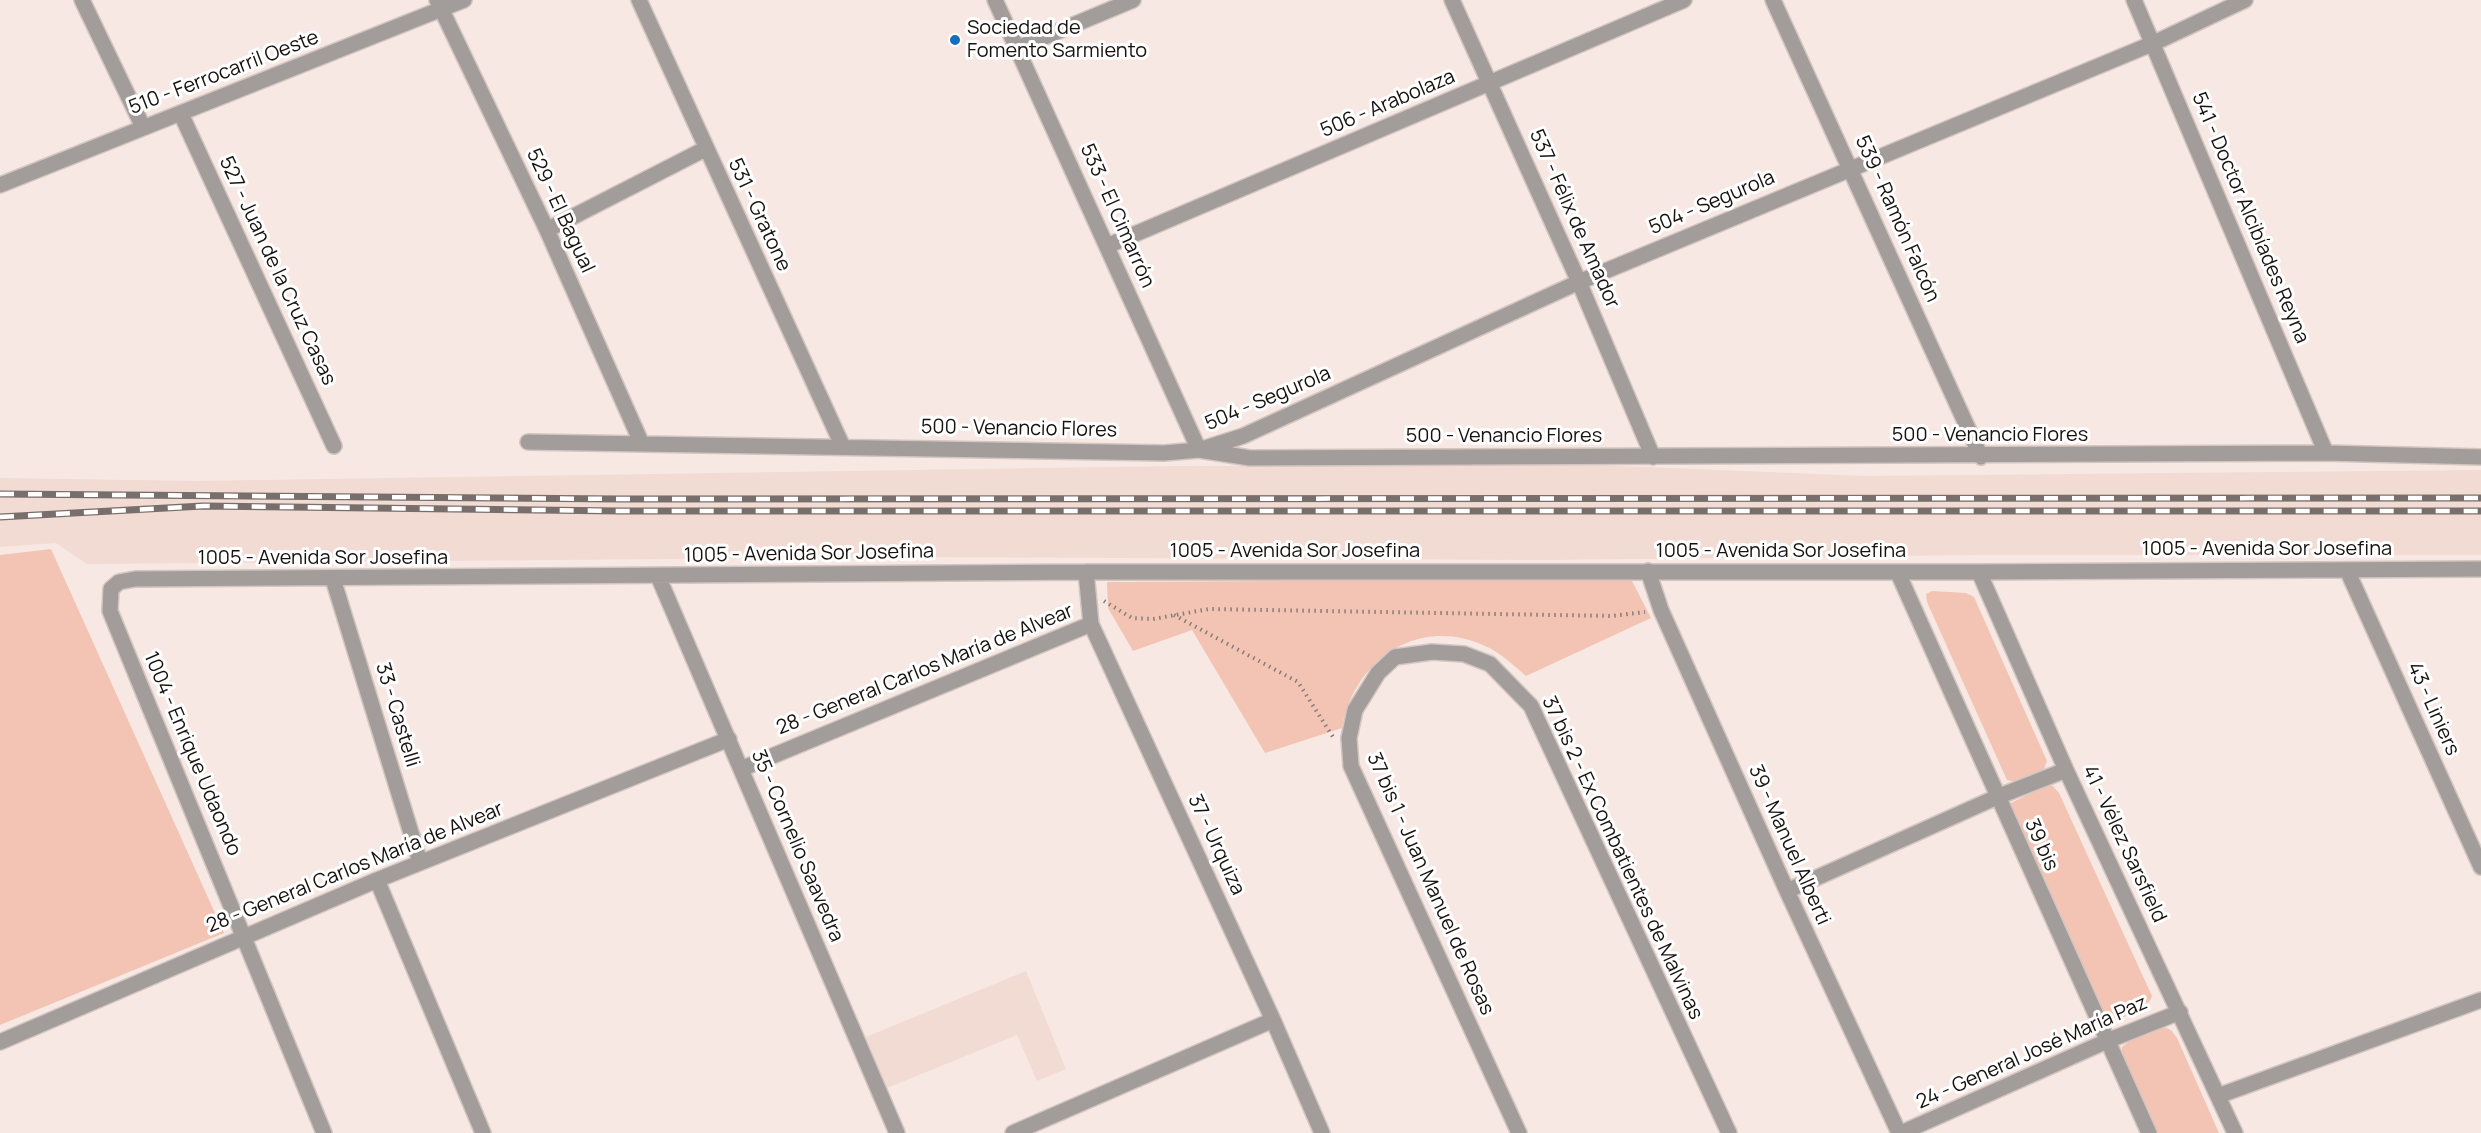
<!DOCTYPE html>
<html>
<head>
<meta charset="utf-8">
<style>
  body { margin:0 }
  canvas { display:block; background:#f7e8e3 }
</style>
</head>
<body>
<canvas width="2481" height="1133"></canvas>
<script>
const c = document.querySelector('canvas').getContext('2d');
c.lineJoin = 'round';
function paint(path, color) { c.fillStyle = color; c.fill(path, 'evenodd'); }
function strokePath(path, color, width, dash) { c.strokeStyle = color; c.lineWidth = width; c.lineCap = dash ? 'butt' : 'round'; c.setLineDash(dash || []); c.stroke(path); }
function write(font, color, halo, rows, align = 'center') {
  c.font = font + ' Manrope,sans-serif'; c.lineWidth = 6; c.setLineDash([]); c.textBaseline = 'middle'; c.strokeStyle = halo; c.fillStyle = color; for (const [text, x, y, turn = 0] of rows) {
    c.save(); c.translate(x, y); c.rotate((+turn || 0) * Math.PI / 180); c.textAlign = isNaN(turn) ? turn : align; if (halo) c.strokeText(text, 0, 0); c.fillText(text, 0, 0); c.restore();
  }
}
const built = new Path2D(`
  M1598,465l267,11 616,-6v85h-504l-433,5 -640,-3 -817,7 -31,-21 -56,4v-69l197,3 977,-15z
  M1026,971l40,98 -29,12 -20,-46 -130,53 -21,-51z`);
const green = new Path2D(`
  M51,549l173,384 -224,92v-470z
  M1631,579l20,39 -125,58c-13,-11 -26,-24 -41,-30 -67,-31 -131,14 -143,82l-77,25 -73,-123 -59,21 -25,-43 -1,-26z
  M1932,591l34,2 8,4 73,164 -3,8 -28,13 -9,-2 -80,-178 -1,-8z
  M2045,786h8l6,7 93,203c-4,14 -36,28 -48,20l-97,-211z
  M2164,1027l7,3 6,8 42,95h-62l-35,-77v-9l11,-9z`);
const path = new Path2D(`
  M1104,601l28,17 21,1 56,-10 403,7 33,-4
  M1174,615l124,67 35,55`);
const minor = new Path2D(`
  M82,0l61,127
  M437,0l110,230 94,212
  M639,0l204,447
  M995,0l204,450 44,-14 336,-154 575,-239 91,-43
  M1452,0l127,282 74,175
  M1773,0l208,457
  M2134,0l192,453
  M1018,48l115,-48
  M181,114l153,332
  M0,185l464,-185
  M547,230l158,-81
  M1107,246l577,-246
  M528,442l636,11 35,-3 51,8 1076,-5 155,4
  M2347,570l134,297
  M1648,571l13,39 126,281 112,242
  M1086,572l5,52 182,396 49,113
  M1979,572l87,198 169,363
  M1898,573l251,560
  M658,576l239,557
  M333,579l87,283
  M741,769l350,-145
  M377,880l106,253
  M1787,891l210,-94 69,-27
  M0,1042l377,-162 352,-141
  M2218,1096l263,-96
  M324,1133l-214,-522 1,-22 8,-7 16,-3 951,-7h893l502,-3
  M1013,1133l260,-113
  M1519,1133l-168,-367 -2,-28 6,-28 23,-37 17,-16 37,-5 32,2 26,10 41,42 198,427
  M1901,1133l206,-92 73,-29`);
const rail = new Path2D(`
  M0,494l620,5 1861,-1
  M0,517l203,-11 417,5h1861`);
const markers = [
  [955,40,6,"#146ebc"]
];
const poiNames = [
  ["Sociedad de",967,28],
  ["Fomento Sarmiento",967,51]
];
const streetNames = [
  ["510 - Ferrocarril Oeste",224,73,-21],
  ["506 - Arabolaza",1388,104,-23],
  ["504 - Segurola",1712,203,-23],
  ["529 - El Bagual",560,211,65],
  ["531 - Gratone",759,215,65],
  ["533 - El Cimarrón",1117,216,66],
  ["541 - Doctor Alcibíades Reyna",2250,218,67],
  ["537 - Félix de Amador",1574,219,66],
  ["539 - Ramón Falcón",1897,219,66],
  ["527 - Juan de la Cruz Casas",277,271,65],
  ["504 - Segurola",1268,399,-23],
  ["500 - Venancio Flores",1019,429,1],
  ["500 - Venancio Flores",1990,435],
  ["500 - Venancio Flores",1504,436],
  ["1005 - Avenida Sor Josefina",2267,549],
  ["1005 - Avenida Sor Josefina",1295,551],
  ["1005 - Avenida Sor Josefina",1781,551],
  ["1005 - Avenida Sor Josefina",809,554,-1],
  ["1005 - Avenida Sor Josefina",323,558],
  ["28 - General Carlos María de Alvear",925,670,-22],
  ["43 - Liniers",2433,709,66],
  ["33 - Castelli",397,715,73],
  ["1004 - Enrique Udaondo",192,754,67],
  ["41 - Vélez Sarsfield",2124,844,65],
  ["37 - Urquiza",1216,845,65],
  ["39 - Manuel Alberti",1789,845,66],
  ["39 bis",2041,845,66],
  ["35 - Cornelio Saavedra",797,846,67],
  ["37 bis 2 - Ex Combatientes de Malvinas",1622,858,65],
  ["28 - General Carlos María de Alvear",355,868,-22],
  ["37 bis 1 - Juan Manuel de Rosas",1430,884,66],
  ["24 - General José María Paz",2032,1053,-24]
];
paint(built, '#f2dbd3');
paint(green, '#f3c4b3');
strokePath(minor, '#d3c6c1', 18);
strokePath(path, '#867d79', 4, [1.5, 4.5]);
strokePath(minor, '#a29c9a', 15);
strokePath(rail, '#786f6c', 7);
strokePath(rail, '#fff', 4.5, [14]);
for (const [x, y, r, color] of markers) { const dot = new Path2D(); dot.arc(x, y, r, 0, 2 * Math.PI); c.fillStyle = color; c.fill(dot); strokePath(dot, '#fff', 2); }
write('20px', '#161210', '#fff', poiNames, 'left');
write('20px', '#161210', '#fff', streetNames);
</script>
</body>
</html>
